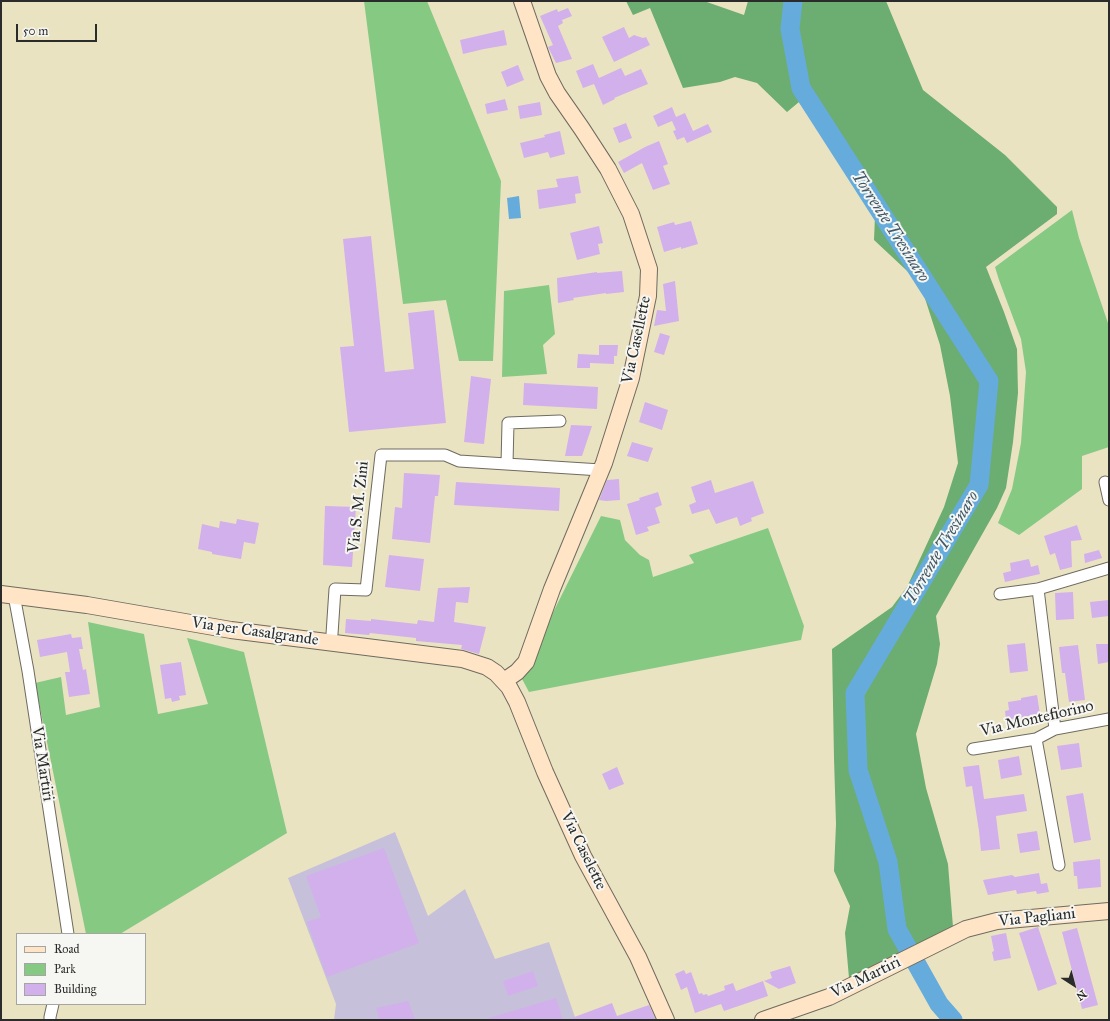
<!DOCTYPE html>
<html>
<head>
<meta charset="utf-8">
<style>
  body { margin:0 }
  #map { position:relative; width:1110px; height:1021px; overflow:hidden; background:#eae3c2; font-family:"IM FELL Great Primer",serif }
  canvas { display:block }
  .frame { position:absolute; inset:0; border:2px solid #2b2b2b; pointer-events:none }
  .legend { position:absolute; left:16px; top:933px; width:130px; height:72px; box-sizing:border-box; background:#f6f6f2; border:1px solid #a5a5a2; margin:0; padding:5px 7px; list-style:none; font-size:12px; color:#2b2b2b }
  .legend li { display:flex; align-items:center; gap:8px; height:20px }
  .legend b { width:20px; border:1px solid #a5a5a2 }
  .north { position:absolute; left:1054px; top:965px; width:40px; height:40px; -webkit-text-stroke:3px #f6f6f2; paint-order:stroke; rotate:144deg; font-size:11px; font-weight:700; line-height:16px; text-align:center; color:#2b2b2b }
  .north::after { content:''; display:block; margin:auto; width:14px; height:18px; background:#2b2b2b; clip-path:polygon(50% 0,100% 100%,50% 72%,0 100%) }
  .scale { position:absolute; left:16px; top:24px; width:81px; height:18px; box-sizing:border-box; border:2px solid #2b2b2b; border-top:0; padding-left:5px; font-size:12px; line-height:14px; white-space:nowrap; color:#2b2b2b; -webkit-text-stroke:3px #f6f6f2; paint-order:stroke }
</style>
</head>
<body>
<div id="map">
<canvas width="1110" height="1021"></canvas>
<div class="frame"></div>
<ul class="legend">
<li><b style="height:5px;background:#ffe4c6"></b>Road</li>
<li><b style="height:11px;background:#86c983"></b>Park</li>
<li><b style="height:11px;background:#d2b0eb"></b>Building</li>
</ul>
<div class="north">N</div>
<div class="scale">50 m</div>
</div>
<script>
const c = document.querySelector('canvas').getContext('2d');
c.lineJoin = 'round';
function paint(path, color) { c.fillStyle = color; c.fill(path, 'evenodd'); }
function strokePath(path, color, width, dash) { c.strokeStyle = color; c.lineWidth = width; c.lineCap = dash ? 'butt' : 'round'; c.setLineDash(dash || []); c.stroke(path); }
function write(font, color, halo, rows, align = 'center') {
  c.font = font + ' "IM FELL Great Primer",serif'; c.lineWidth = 4; c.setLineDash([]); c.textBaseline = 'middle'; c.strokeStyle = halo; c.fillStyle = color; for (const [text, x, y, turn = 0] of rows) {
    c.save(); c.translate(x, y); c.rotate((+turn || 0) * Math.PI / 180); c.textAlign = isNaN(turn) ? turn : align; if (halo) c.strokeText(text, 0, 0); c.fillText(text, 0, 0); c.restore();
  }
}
const industrial = new Path2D(`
  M395,832l33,84 37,-27 30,70 54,-17 27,78h-242l2,-16 -48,-126z`);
const green = new Path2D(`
  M364,1h63l74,180 -8,180h-34l-13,-61 -43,4z
  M1072,210l7,28 30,88v121l-27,9v33l-63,46 -21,-12 14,-34 9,-46 5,-71 -5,-33 -22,-59 -4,-13z
  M549,285l6,49 -12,11 4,29 -45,3 2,-86z
  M601,516l19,4 5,20 15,15 9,5 4,17 41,-14 -5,-8 79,-27 36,98 -3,14 -272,52 -8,-15z
  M88,622l56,12 14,80 50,-10 -21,-66 57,14 43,181 -167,101h-34l-51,-251 26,-6 5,38 34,-8z`);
const forest = new Path2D(`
  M626,1h78l40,14 4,-14h138l37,89 82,65 52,52v7l-71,53 18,45 13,37 1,44 -5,49 -7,46 -9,20 -61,108 4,28 -3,20 -21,70 10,54 22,76 5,63 -104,51 -4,-45 5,-27 -16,-35 2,-47 -2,-66 -2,-109 60,-42 15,-20 37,-80 14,-44 -8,-67 -10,-51 -20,-62 -46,-43 1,-24 -76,-114 -12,10 -30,-29 -22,-6 -15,5 -37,6 -33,-80 -17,7z`);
const water = new Path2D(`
  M519,196l2,22 -12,1 -2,-21z`);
const river = new Path2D(`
  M793,1l-3,28 11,59 188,293 -10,104 -124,208 3,77 30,92 9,67 42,75 14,16`);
const building = new Path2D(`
  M568,8l4,8 -10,4 1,3 -5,3 14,33 -16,4 -8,-16 5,-2 -13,-29 17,-7 1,3z
  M624,27l5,11 5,-3 9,3 3,-1 4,8 -36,17 -12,-25z
  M504,30l3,15 -23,4 -21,5 -3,-14z
  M593,64l6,14 22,-10 4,8 16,-7 7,15 -34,14 1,1 -12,6 -9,-21 -11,4 -7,-17z
  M518,65l6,15 -17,7 -6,-15z
  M505,99l3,11 -21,4 -2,-10z
  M540,102l2,13 -22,4 -2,-13z
  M672,107l4,10 9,-4 8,18 15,-7 4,8 -25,11 -3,-6 -7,3 -4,-9 3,-1 -4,-9 -14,6 -5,-11z
  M626,123l6,15 -13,5 -6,-15z
  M560,131l5,23 -15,4 -2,-6 -24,6 -4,-15 25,-6 -1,-2z
  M659,141l9,23 -5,2 7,18 -17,6 -11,-27 -18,10 -6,-11 27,-15z
  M578,176l3,17 -6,1 1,9 -37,6 -2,-19 21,-3 -2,-8z
  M691,221l7,23 -17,5v-2l-17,5 -7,-25 17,-5 1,3z
  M599,226l4,17 -5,1 2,10 -23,6 -7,-27z
  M371,236l14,136 29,-3 -6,-56 26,-3 12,113 -97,9 -9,-85 14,-1 -11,-107z
  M622,271l2,21 -18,2v-1l-33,5 1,2 -16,3 -1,-25 40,-6v1z
  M675,281l4,40 -25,5 3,-16 9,1 -3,-27z
  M660,333l10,3 -6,19 -10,-3z
  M599,345h19l-1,11h-3v8l-24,-1v5h-13l1,-14 21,1z
  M471,376l20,3 -7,65 -20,-2z
  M524,383l74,4 -1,22 -74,-4z
  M645,402l23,8 -6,20 -23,-8z
  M571,425l21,1 -10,30h-17z
  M632,442l21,6 -5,14 -21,-6z
  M404,473l36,2 -2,21h-3l-5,47 -38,-4 3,-32 7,1z
  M619,479l1,21 -14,1 -7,-1 8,-20z
  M711,480l4,13 38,-12 11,32 -13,5 1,3 -12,5 -3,-9 -21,7 -7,-15 -17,5 -3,-9 7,-3 -5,-15z
  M456,482l104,6 -1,23 -105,-6z
  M658,492l4,13 -7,3 5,15 -13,4 2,4 -13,4 -9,-31 13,-4 -1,-2z
  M325,506l31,1 -4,60 -29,-2z
  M237,519l22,4 -4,21 -11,-2 -3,17 -29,-5v-2l-14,-3 4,-25 17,4 1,-7 16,3z
  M1077,525l5,15 -11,1 1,26 -12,3 -5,-17 -5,2 -6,-19z
  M1099,550l3,8 -17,5 -1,-9z
  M389,555l35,4 -4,32 -35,-4z
  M1029,559l2,8 7,-2 2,9 -35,8 -2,-9 8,-2 -1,-8z
  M470,587l-2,16 -12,-1 -2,20 32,5 -7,27 -18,-5 1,-4 -46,-4v-3l-46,-5 -1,2 -24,-2 1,-14 25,2v-2l46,5 1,-4 16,2 4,-34z
  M1073,592l1,27 -18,1 -1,-27z
  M1109,600v16l-17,2 -2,-16z
  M71,634l1,4 9,-1 2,12h-4l4,21 3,-1 4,25 -21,3 -4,-25h5l-3,-20 -27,5 -3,-17z
  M1025,643l3,28 -18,2 -3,-28z
  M1096,644h13v18l-11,2z
  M1078,645l7,55 -16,2 -4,-29h-3l-3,-26z
  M181,662l5,33 -7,1 1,4 -8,2 -1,-4 -6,1 -5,-34z
  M1037,695l3,19 -34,6 -1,-9 4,-1 -1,-8 13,-2v-2z
  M1079,743l3,24 -21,3 -4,-24z
  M1019,756l3,19 -21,4 -3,-19z
  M979,765l5,34 40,-5 3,17 -31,5 4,33 -19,2 -2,-20 -7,-45 -6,1 -3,-20z
  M617,767l7,17 -15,6 -7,-16z
  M1083,793l8,47 -17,3 -8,-47z
  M1037,831l3,19 -20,3 -3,-19z
  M384,848l35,95 -92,34 -20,-55 14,-5 -15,-41z
  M1100,859l1,28 -23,2 -1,-13h-3l-1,-14z
  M1039,873l2,11 6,-1 2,9 -12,2 -1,-3 -19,3 -1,-4 -28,5 -5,-15 29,-5 3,2z
  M1038,927l19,57 -19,7 -19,-58z
  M1077,928l21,77 -16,4 -20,-77z
  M1006,933l5,25 -17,3 -2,-9 2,-1 -3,-15z
  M790,966l6,17 -17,6 -15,-8 8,-3 -2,-6z
  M684,970l2,4 5,-2 8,22 3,-1 1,2 4,-1 1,2 17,-6 -1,-4 9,-3 3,8 27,-10 5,15 -44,15 -3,-7 -26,9 -8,-26 -6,3 -6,-16z
  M533,971l5,15 -30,10 -5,-15z
  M556,998l7,22h-74v-2z
  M408,1001l7,19h-35l-4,-12z
  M612,1003l5,13 32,-11 7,15h-87v-1z`);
const street = new Path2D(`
  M507,464l1,-41 52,-2
  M1105,482l4,18
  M1038,589l17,140
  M1000,594l38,-5 71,-21
  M14,595l14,76 40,263
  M332,634l3,-45 31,1 15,-135h64l14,6 142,9
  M1036,739l23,126
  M973,749l63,-10 19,-10 54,-10
  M50,1020v-3l3,-13`);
const secondary = new Path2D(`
  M1,594l86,11 144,25 231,29 25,8 9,6 13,14 8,15 28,70 38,84 55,101 28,63
  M504,681l13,-9 9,-10 26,-73 52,-126 27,-85 17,-82 1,-27 -18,-55 -23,-45 -26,-40 -25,-36 -9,-17 -26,-75
  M763,1020l66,-23 137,-68 31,-8 112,-10`);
const streetNames = [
  ["Via Casellette",637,340,-78],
  ["Via S. M. Zini",359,507,-84],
  ["Via per Casalgrande",255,632,8],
  ["Via Montefiorino",1037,719,-13],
  ["Via Martiri",42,764,81],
  ["Via Caselette",583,851,64],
  ["Via Pagliani",1037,918,-6],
  ["Via Martiri",866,978,-26]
];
const waterNames = [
  ["Torrente Tresinaro",890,227,57],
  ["Torrente Tresinaro",942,548,-59]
];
paint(industrial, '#c6c0da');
paint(green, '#86c983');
paint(forest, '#6cad71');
paint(water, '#65acdc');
strokePath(river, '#65acdc', 19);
paint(building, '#d2b0eb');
strokePath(street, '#6e6b60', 13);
strokePath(secondary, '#6e6b60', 18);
strokePath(street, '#fff', 11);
strokePath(secondary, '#ffe4c6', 16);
write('16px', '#2b2b2b', '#f6f6f2', streetNames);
write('italic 17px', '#3f5869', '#f6f6f2', waterNames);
</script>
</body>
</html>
